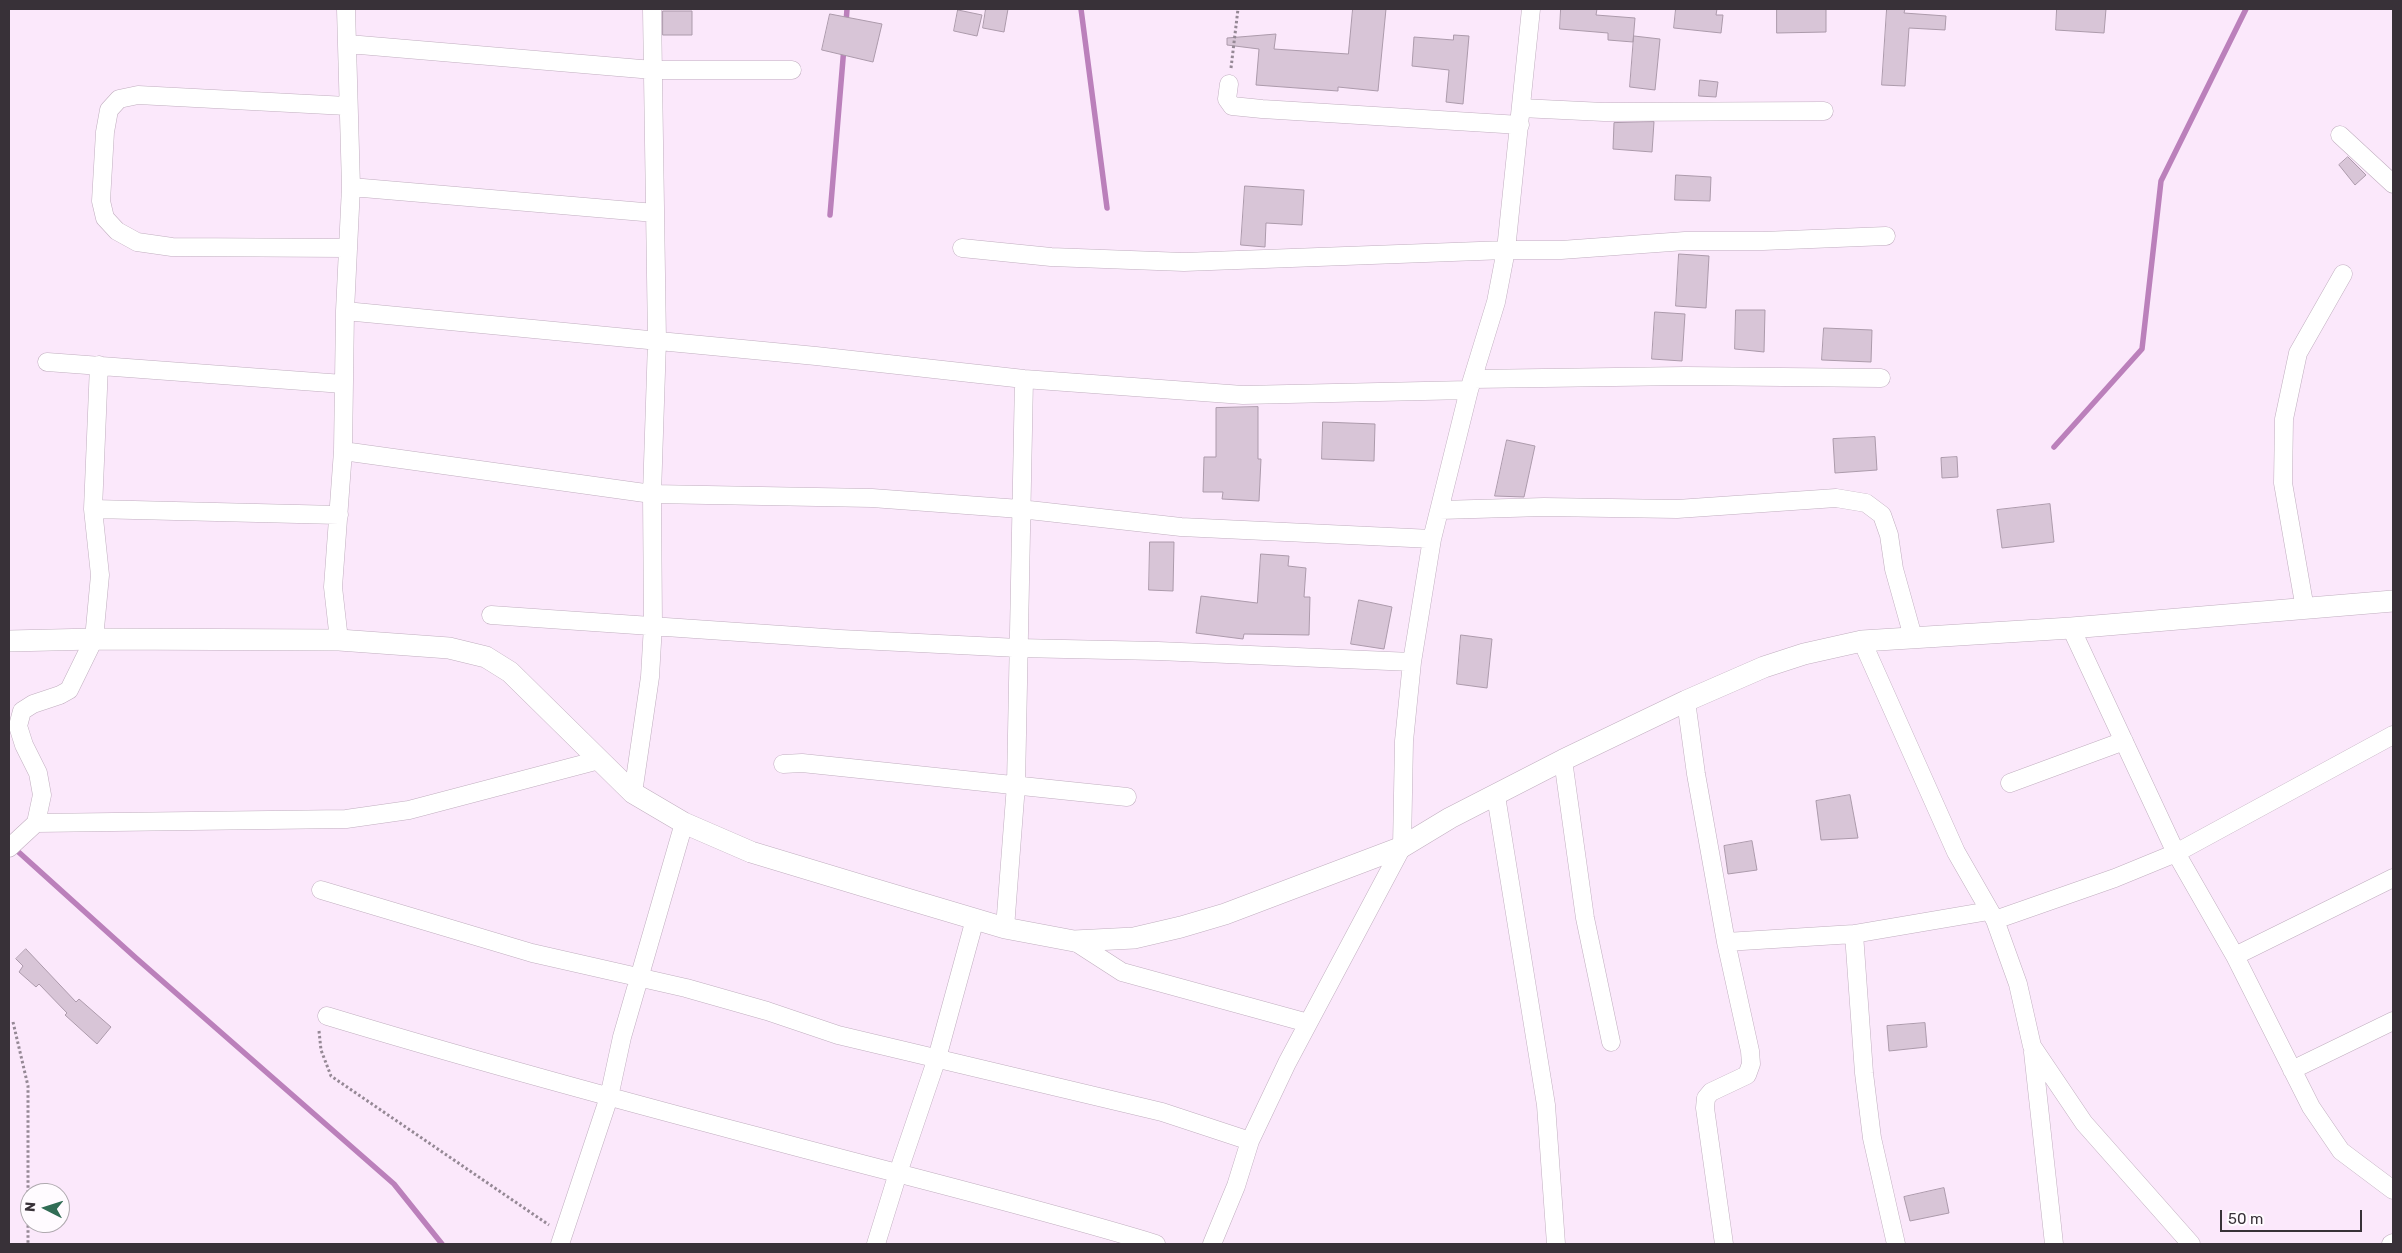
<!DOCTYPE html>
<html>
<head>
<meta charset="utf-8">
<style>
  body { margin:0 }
  #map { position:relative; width:2402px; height:1253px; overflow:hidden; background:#fbe8fb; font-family:Rubik,sans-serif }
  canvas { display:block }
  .frame { position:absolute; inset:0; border:10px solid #383138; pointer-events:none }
  .north { position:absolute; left:20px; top:1183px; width:50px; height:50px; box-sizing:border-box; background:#fffbff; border:1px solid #afaaaf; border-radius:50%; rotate:275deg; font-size:14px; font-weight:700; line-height:20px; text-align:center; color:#383138 }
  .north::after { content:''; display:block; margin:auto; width:18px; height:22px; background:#316c55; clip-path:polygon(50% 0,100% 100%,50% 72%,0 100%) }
  .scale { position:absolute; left:2220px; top:1210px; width:142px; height:22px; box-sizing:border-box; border:2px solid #383138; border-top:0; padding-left:6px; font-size:15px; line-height:18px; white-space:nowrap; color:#383138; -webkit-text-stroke:4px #fffbff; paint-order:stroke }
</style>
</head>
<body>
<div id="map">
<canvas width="2402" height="1253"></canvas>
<div class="frame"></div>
<div class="north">N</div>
<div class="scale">50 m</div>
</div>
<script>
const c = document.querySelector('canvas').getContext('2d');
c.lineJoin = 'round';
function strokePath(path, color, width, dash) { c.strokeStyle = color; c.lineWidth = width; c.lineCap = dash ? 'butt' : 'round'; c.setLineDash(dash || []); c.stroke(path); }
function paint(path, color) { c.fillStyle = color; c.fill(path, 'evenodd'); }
const stream = new Path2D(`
  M1081,9l26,199
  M846,23l1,-14
  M830,215l14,-168
  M2054,447l88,-98 19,-168 85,-172
  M13,847l123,111 258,226 48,60`);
const building = new Path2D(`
  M986,9h22l-4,23 -21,-4z
  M1353,9h33l-8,82 -40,-4v4l-82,-6 3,-36 -32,-4v-7l49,-4 -2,15 74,5z
  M1561,9h36l-1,6 39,3 -2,24 -25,-2v-7l-48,-4z
  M1676,9h41l-1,6h7l-2,18 -47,-5z
  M1777,9h49v23l-49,1z
  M1887,9h18l-1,4 42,3 -1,14 -36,-2 -4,58 -23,-1z
  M2057,9h49l-2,24 -48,-3z
  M958,10l24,5 -5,21 -23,-5z
  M663,11h29v24h-29z
  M830,14l52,10 -9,38 -51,-12z
  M1454,35l15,1 -6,68 -17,-2 3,-32 -37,-4 2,-29 39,3z
  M1634,36l26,3 -5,51 -25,-3z
  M1700,80l18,2 -2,15 -17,-1z
  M1654,122l-2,30 -39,-3 1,-26z
  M2348,157l18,18 -11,10 -16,-20z
  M1676,175l35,2 -1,24 -35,-1z
  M1245,186l59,4 -2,35 -36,-2 -1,24 -24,-2z
  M1679,254l30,2 -3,52 -30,-2z
  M1736,310h29l-1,42 -29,-3z
  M1655,312l30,2 -3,47 -30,-2z
  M1824,328l48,2 -1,32 -49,-2z
  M1258,407v52h3l-2,42 -37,-2 1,-7h-20l1,-35h12v-49z
  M1323,422l52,2 -1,37 -52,-2z
  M1875,437l2,33 -42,3 -2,-34z
  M1507,440l28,6 -11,51 -29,-1z
  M1957,457l1,20 -16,1 -1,-20z
  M2050,504l4,38 -52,6 -5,-38z
  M1150,542h24l-1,49 -24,-1z
  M1261,554l28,2 -1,10 18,2 -2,29h6l-1,38 -65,-1 -1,5 -47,-6 5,-37 56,7z
  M1359,600l33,7 -8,42 -33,-5z
  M1461,635l31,4 -5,49 -30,-4z
  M1850,795l8,43 -37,2 -5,-39z
  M1752,841l5,29 -29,4 -4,-28z
  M26,949l50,53 3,-3 32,28 -14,17 -32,-29 2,-2 -28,-29 -3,3 -17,-15 4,-6 -7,-7z
  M1925,1023l2,24 -38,4 -2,-25z
  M1944,1188l5,25 -39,8 -6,-24z`);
const path = new Path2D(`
  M1231,68l7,-59
  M13,1022l15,64v158
  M319,1031l2,19 10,26 218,149`);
const minor = new Path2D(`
  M348,44l305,26h139
  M1229,84l-2,15 5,7 30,3 258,16
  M1521,108l83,4 220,-1
  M2340,135l53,49
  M351,187l304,26
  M347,248l-175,-1 -35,-5 -20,-11 -12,-13 -4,-17 4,-69 4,-22 10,-11 19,-4 209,11
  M962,248l89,9 133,5 322,-12h55l124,-9h78l123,-5
  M345,311l471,45 208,23 219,16 226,-5
  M47,362l296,22
  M1473,379l212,-3 196,2
  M343,451l309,43 220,4 148,11 161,18 251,12
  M93,509l246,6
  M1440,510l104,-3 133,2 159,-11 30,5 16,12 7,20 5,34 19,68
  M2305,609l-22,-126 1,-64 14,-66 45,-79
  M491,615l349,24 178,9 140,3 254,11
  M2071,628l105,225 59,103 76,151 30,44 52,39
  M339,640l-6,-53 10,-136 2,-140 6,-124 -5,-178
  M1862,641l94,211 39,68 23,64 14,62 52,77 107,121
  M1686,701l10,73 30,168 24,109 1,13 -4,11 -36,17 -5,6 -1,10 19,136
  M1563,760l22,158 26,124
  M783,764l19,-1 325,34
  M2010,783l114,-42
  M633,793l17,-116 3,-52 -1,-131 5,-153 -5,-332
  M1496,796l50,309 10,139
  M36,823l310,-4 63,-9 190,-50
  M9,848l27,-25 6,-28 -4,-22 -14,-28 -6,-19 4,-15 11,-7 27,-9 9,-5 25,-51 6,-64 -7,-66 6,-144
  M321,890l211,63 154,35 81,23 71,24 324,77 88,29
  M1995,920l120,-42 61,-25 217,-118
  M1005,928l11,-143 8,-406
  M1854,934l10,139 8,65 24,106
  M1074,941l48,31 186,51
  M1726,942l128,-8 135,-23
  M2235,956l158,-78
  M327,1016c142,43 285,82 429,120 133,36 268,68 400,108
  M2033,1052l21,192
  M2292,1070l101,-49
  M560,1244l49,-147 13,-60 62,-214
  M876,1244l22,-71 39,-115 38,-139
  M1212,1244l24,-58 14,-45 37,-78 115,-216 2,-106 8,-79 20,-123 37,-149 27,-88 10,-52 25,-241
  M2391,1244l2,-1`);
const tertiary = new Path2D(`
  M9,641l85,-2 245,1 110,8 37,9 24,15 123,121 51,30 67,29 116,35 138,41 69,13 60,-3 47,-11 44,-13 177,-67 48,-29 113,-58 123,-59 78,-34 40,-13 58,-13 209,-13 322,-27`);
strokePath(stream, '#bb80bb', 5.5);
paint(building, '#d8c5d7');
strokePath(building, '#ac9aab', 1);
strokePath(minor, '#c0aebf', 19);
strokePath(tertiary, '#c0aebf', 22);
strokePath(path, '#958895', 3, [2.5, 2.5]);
strokePath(minor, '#fff', 18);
strokePath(tertiary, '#fff', 21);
</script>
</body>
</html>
